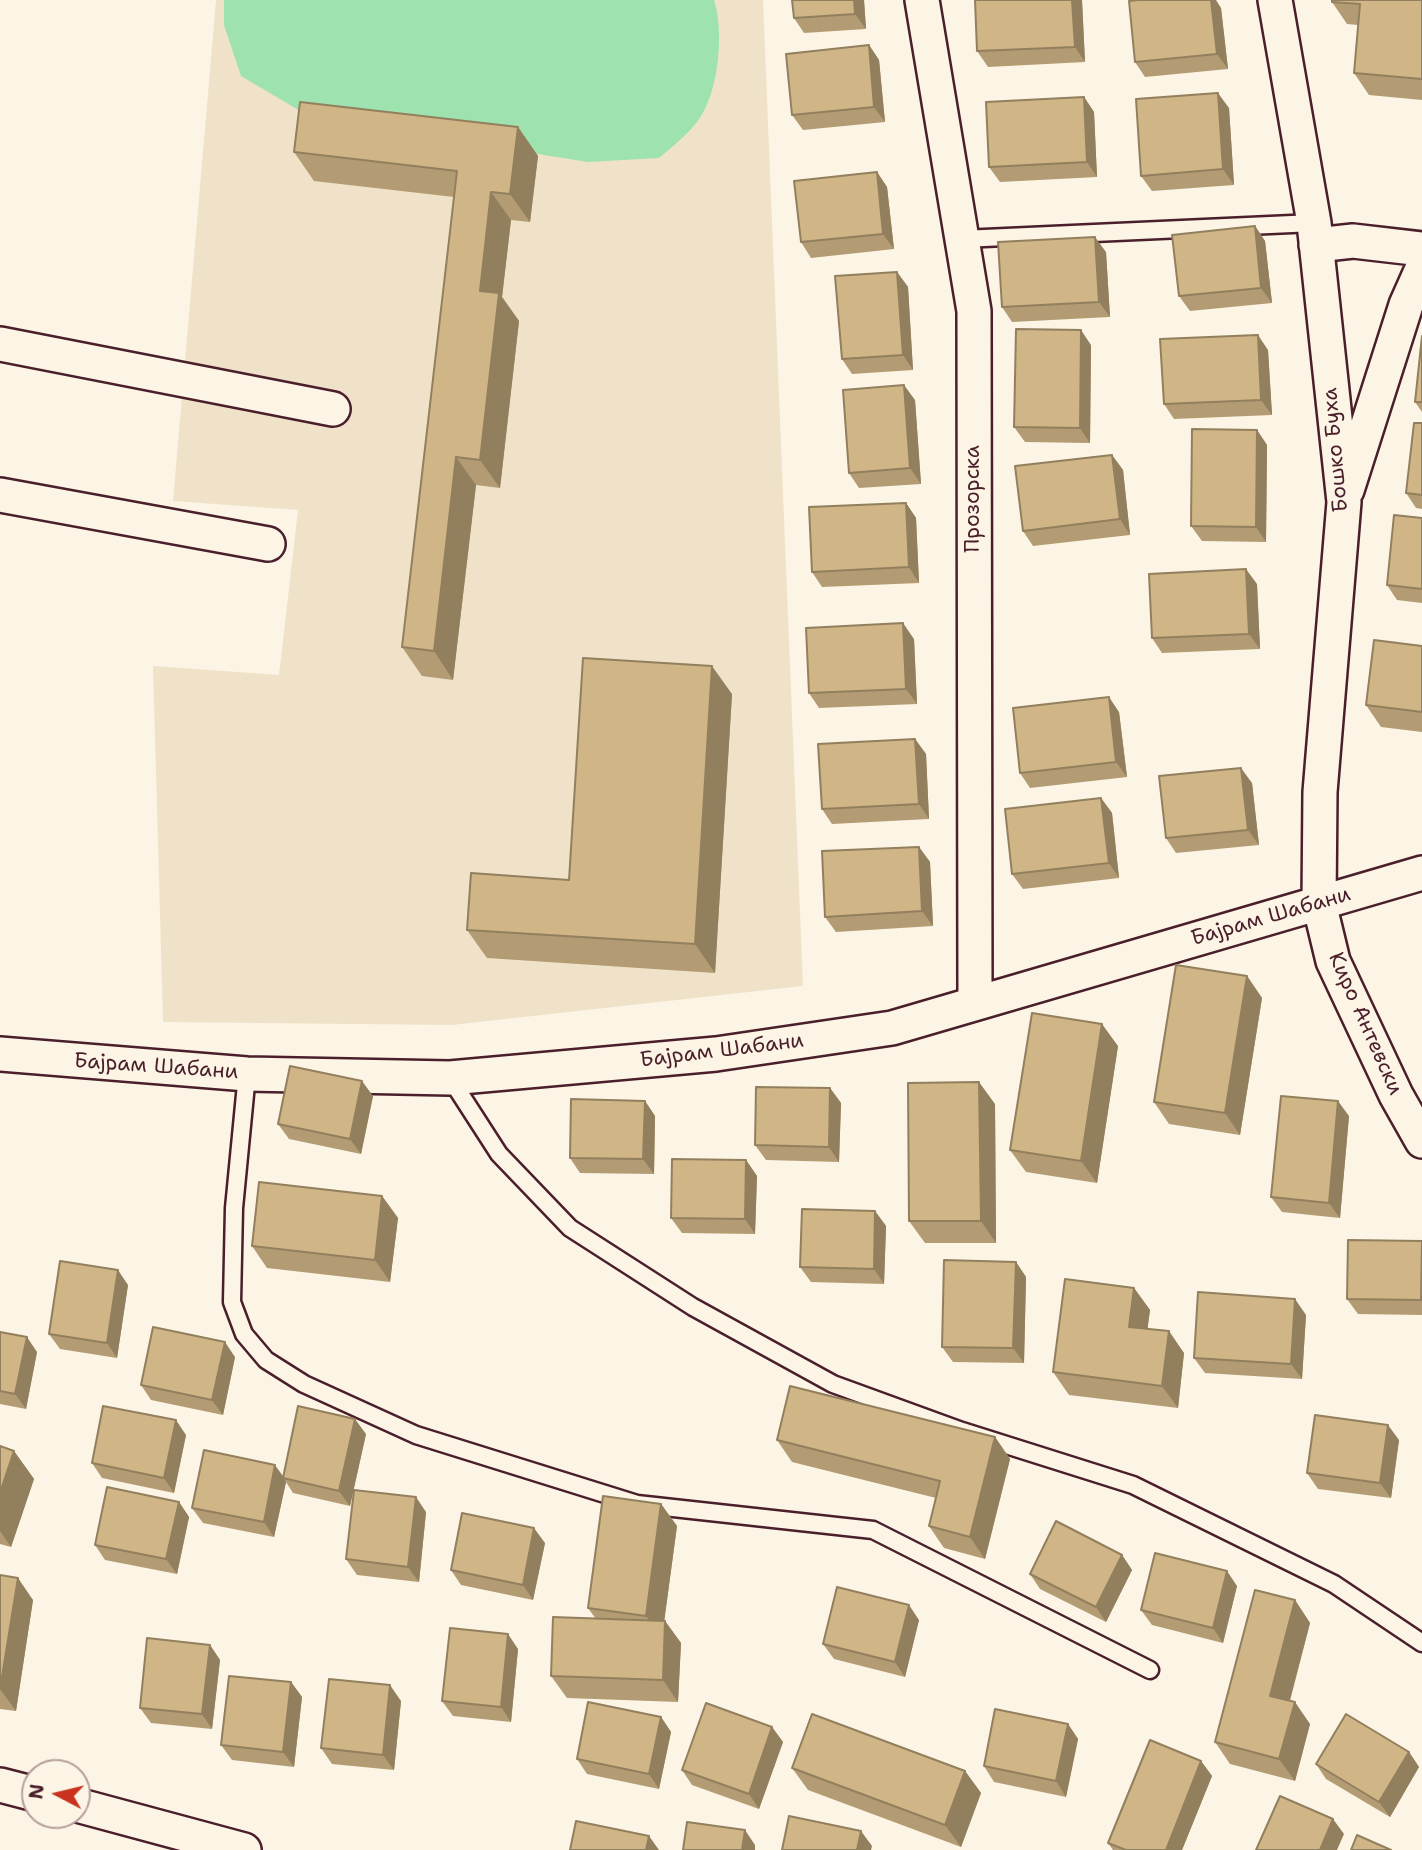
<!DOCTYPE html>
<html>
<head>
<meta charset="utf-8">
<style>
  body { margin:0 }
  #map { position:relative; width:1422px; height:1850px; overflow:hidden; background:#fcf5e5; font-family:"Shantell Sans",sans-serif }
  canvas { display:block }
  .north { position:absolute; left:21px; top:1759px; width:70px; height:70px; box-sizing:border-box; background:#fcf5e5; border:2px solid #b59f9b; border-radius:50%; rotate:277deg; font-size:19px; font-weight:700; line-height:28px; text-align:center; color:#4a1f2b }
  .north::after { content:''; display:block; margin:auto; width:24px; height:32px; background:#c8321e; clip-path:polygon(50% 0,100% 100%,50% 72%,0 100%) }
</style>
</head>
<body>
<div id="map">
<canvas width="1422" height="1850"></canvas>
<div class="north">N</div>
</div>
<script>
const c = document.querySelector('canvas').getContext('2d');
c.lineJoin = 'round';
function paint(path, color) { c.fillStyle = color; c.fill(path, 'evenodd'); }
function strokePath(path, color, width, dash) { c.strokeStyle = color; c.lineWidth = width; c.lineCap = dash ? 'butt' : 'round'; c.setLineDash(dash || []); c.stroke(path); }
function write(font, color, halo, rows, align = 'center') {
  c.font = font + ' "Shantell Sans",sans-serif'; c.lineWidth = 5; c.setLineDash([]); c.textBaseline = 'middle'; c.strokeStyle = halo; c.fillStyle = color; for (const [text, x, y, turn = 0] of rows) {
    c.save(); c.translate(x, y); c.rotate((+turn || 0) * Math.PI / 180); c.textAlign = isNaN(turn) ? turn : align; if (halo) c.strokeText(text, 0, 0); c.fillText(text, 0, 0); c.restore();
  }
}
const built = new Path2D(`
  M216,0h547l40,986 -351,39 -289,-3 -10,-356 126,9 19,-165 -125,-9z`);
const green = new Path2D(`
  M224,0h490c10,31 5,88 -13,116 -10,16 -28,30 -42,42l-71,4 -276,-44 -71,-42 -17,-51z`);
const lane = new Path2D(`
  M962,239l352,-16
  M247,1074l-13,134 -2,94 12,32 22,26 38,24 112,51 221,69 236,26 277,140
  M450,1078l49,76 71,74 123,79 140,77 129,47 171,54 201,99 88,59`);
const street = new Path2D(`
  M922,0l52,311 1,692
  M1275,0l39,223 30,279 -24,290 -1,111 14,58 63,134 26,46
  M1316,245l37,-4 69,8
  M0,344l333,65
  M1347,490l59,-185 16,-36
  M0,495l268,49
  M0,1054l247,20 203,4 266,-24 176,-26 530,-155
  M0,1785l35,9
  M77,1805l167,45`);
const wall = new Path2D(`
  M864,0l2,29 -62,4 -10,-15z
  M1082,0l3,62 -97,5 -11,-16z
  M1422,0v100l-53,-5 -15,-22 4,-48 -11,-1 -15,-22z
  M1221,8l7,61 -83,8 -10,-15z
  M869,45l10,15 6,62 -82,8 -11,-15z
  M1084,97l10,15 3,65 -97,5 -11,-15z
  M1229,108l5,77 -82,6 -11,-15z
  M518,127l20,29 -8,66 -19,-2 -9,77 17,24 -19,167 -24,-3 -23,195 -31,-4 -20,-29 52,-450 -140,-16 -20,-29z
  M877,172l10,15 7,62 -83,9 -10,-16z
  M1255,226l10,15 7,62 -82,8 -11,-15z
  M1106,252l4,65 -98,5 -10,-15z
  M897,272l11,15 5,83 -61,4 -10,-15z
  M1422,336v76l-7,-10z
  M1091,345l-1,98 -65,-1 -11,-15z
  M1268,350l4,65 -98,4 -10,-15z
  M915,400l6,84 -62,4 -10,-15z
  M1422,423v86l-6,-1 -10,-15z
  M1257,430l10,15 -1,97 -64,-1 -11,-15z
  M1112,455l11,15 7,65 -97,11 -10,-15z
  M906,503l10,15 3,65 -97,4 -10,-15z
  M1422,518v85l-25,-3 -10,-15z
  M1257,584l3,65 -98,4 -10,-15z
  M914,639l3,65 -98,4 -10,-15z
  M1422,646v86l-41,-5 -15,-22z
  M732,694l-17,279 -228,-15 -20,-28 102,-50z
  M1119,712l8,65 -97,11 -10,-15z
  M915,739l11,15 3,65 -97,5 -10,-15z
  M1252,783l7,62 -83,8 -10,-15z
  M1101,798l11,15 7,65 -96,11 -11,-15z
  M919,847l11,15 3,64 -97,6 -11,-15z
  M1247,976l15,22 -22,137 -71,-11 -15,-22z
  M1118,1046l-21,137 -71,-11 -16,-22z
  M830,1088l11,15 -2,59 -73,-2 -11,-15z
  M373,1096l-12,58 -72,-15 -11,-15z
  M645,1101l10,15 -1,58 -74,-1 -10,-15z
  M995,1104l1,139h-71l-16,-22z
  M1349,1116l-9,102 -58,-6 -11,-15z
  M746,1160l11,16 -2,58 -73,-1 -11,-15z
  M382,1196l16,22 -8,64 -123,-14 -15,-22z
  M875,1211l11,15 -2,58 -73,-2 -11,-15z
  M1422,1242v73l-64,-1 -11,-15z
  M1016,1262l10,15 -2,86 -71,-1 -11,-15z
  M128,1285l-11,73 -57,-9 -11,-15z
  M1134,1288l16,22 -3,19 37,24 -6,55 -109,-13 -16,-23z
  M1306,1315l-4,64 -97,-6 -11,-15z
  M0,1332l37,20 -11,57 -26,-5z
  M235,1357l-12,58 -72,-15 -10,-15z
  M366,1434l-16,72 -57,-13 -7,-11 -12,55 -71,-14 -11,-15 91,-32z
  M186,1435l-12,58 -72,-15 -10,-15z
  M995,1437l15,22 -25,100 -41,-11 -15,-22 7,-28 -144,-36 -15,-22z
  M1399,1440l-8,58 -73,-9 -11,-16z
  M0,1446l14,5 20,28 -23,68 -11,-3z
  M179,1502l10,15 -12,57 -72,-14 -10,-15z
  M661,1504l16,22 -13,95h1l16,22 -3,59 -111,-4 -16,-22 45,-57 -8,-11z
  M426,1512l-7,70 -62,-7 -11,-16z
  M545,1543l-12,57 -72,-15 -10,-15z
  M1122,1555l10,15 -26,52 -66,-33 -10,-15z
  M0,1575l33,25 -17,111 -16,-2z
  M1237,1586l-14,57 -71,-18 -11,-15z
  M1295,1600l15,23 -20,78 20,23 -15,57 -65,-17 -15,-22z
  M919,1620l-14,57 -71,-18 -11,-15z
  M210,1645l10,15 -8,69 -61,-6 -11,-15z
  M518,1649l-7,73 -58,-6 -11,-15z
  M291,1682l11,15 -8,70 -62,-7 -11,-15z
  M401,1701l-7,69 -62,-6 -11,-16z
  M661,1717l10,15 -12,57 -72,-15 -10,-15z
  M1068,1724l10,15 -12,58 -72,-15 -10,-16z
  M772,1727l11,15 -24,67 -67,-24 -10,-15z
  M1409,1752l10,15 -29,50 -64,-38 -10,-15z
  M1201,1761l11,15 -30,74h-69l-5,-7z
  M792,1768l173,3 16,22 -20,54 -153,-57z`);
const shadedWall = new Path2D(`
  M854,0h10l2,29 -11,-15z
  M1072,0h10l3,62 -10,-15z
  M1211,0h5l5,8 7,61 -11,-15z
  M869,45l10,15 6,62 -11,-15z
  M1218,93l11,15 5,77 -11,-16z
  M1084,97l10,15 3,65 -10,-15z
  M518,127l20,29 -8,66 -20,-28z
  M877,172l10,15 7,62 -11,-15z
  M491,192l20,28 -9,77 17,24 -19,167 -20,-28v-169z
  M1255,226l10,15 7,62 -11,-15z
  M1095,237l11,15 4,65 -11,-15z
  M897,272l11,15 5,83 -10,-15z
  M1081,330l10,15 -1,98 -10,-15z
  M1258,335l10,15 4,65 -11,-15z
  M904,385l11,15 6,84 -11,-16z
  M1257,430l10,15 -1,97 -10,-15z
  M1112,455l11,15 7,65 -10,-16z
  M456,457l20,28 -23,195 -19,-29z
  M906,503l10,15 3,65 -10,-16z
  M1246,569l11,15 3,65 -11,-15z
  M903,623l11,16 3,65 -11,-15z
  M712,666l20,28 -17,279 -20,-29z
  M1109,697l10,15 8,65 -11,-15z
  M915,739l11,15 3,65 -10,-15z
  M1241,768l11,15 7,62 -11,-15z
  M1101,798l11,15 7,65 -10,-15z
  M919,847l11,15 3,64 -11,-15z
  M1247,976l15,22 -22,137 -15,-22z
  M1102,1024l16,22 -21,137 -16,-22z
  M362,1081l11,15 -12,58 -11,-15z
  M979,1082l16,22 1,139 -15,-22z
  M830,1088l11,15 -2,59 -10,-15z
  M645,1101l10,15 -1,58 -11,-15z
  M1338,1101l11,15 -9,102 -11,-15z
  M746,1160l11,16 -2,58 -10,-15z
  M382,1196l16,22 -8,64 -15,-22z
  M875,1211l11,15 -2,58 -10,-15z
  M1422,1242v60l-1,-2z
  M1016,1262l10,15 -2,86 -11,-15z
  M118,1270l10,15 -11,73 -10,-15z
  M1134,1288l16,22 -5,39 -16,-22z
  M1295,1299l11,16 -4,64 -11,-15z
  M1169,1331l15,22 -6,55 -16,-22z
  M27,1337l10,15 -11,57 -11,-15z
  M225,1342l10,15 -12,58 -11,-15z
  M355,1419l11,15 -16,72 -11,-15z
  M176,1420l10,15 -12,58 -10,-15z
  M1388,1425l11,15 -8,58 -11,-15z
  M995,1437l15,22 -25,100 -15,-22z
  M14,1451l20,28 -23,68 -11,-16v-38z
  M275,1465l10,14 -2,-1 3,4 -12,55 -10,-15z
  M416,1497l10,15 -7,70 -11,-15z
  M179,1502l10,15 -12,57 -11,-15z
  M661,1504l16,22 -15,112 -16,-22z
  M534,1528l11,15 -12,57 -10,-15z
  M1122,1555l10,15 -26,52 -10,-15z
  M1227,1571l10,15 -14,57 -10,-15z
  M18,1578l15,22 -17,111 -16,-22z
  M1295,1600l15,23 -25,95 -15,-22z
  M909,1605l10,15 -14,57 -10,-15z
  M665,1621l16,22 -3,59 -15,-22z
  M508,1634l10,15 -7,73 -10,-15z
  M210,1645l10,15 -8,69 -10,-15z
  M291,1682l11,15 -8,70 -11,-15z
  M390,1685l11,16 -7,69 -11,-15z
  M1295,1702l15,22 -15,57 -16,-22z
  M661,1717l10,15 -12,57 -10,-15z
  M1068,1724l10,15 -12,58 -10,-16z
  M772,1727l11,15 -24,67 -10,-15z
  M1409,1752l10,15 -29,50 -11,-15z
  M1201,1761l11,15 -30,74h-16z
  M965,1771l16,22 -20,54 -16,-22z
  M1333,1819l11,15 -7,16h-17z
  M745,1830l10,15v5h-13z
  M861,1831l11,15 -1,4h-14z
  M649,1836l10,14h-13z`);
const building = new Path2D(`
  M792,0h62l1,14 -61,4z
  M975,0h97l3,47 -98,4z
  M1138,0h73l6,54 -82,8 -6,-61z
  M1332,0h90v79l-68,-6 6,-69 -28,-2z
  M869,45l5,62 -82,8 -6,-61z
  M1218,93l5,76 -82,7 -5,-77z
  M1084,97l3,65 -98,5 -3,-65z
  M300,102l218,25 -8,67 -19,-2 -11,99 19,2 -19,167 -24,-3 -22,194 -32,-4 55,-476 -163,-19z
  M877,172l6,62 -82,8 -7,-61z
  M1255,226l6,62 -82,8 -7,-61z
  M1095,237l4,65 -97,5 -4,-65z
  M897,272l6,83 -61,4 -7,-83z
  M1016,329l65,1 -1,98 -66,-1z
  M1258,335l3,65 -97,4 -4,-65z
  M1422,336v66h-7z
  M904,385l6,83 -61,5 -6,-83z
  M1414,423h8v72l-16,-2z
  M1192,429l65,1 -1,97 -65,-1z
  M1112,455l8,64 -97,12 -8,-65z
  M906,503l3,64 -97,5 -3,-65z
  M1394,515l28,3v71l-35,-4z
  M1246,569l3,65 -97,4 -3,-64z
  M903,623l3,66 -97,4 -3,-65z
  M1374,640l48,6v66l-56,-7z
  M583,658l129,8 -17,278 -228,-14 4,-57 98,7z
  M1109,697l7,65 -96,11 -7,-65z
  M915,739l4,65 -97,5 -4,-65z
  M1241,768l7,62 -82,8 -7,-62z
  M1101,798l8,65 -97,11 -7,-65z
  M919,847l3,64 -97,6 -3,-66z
  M1176,965l71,11 -22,137 -71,-11z
  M1032,1013l70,11 -21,137 -71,-11z
  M290,1066l72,15 -12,58 -72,-15z
  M979,1082l2,139h-72l-1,-138z
  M756,1087l74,1 -1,59 -74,-2z
  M1281,1096l57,5 -9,102 -58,-6z
  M571,1099l74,2 -2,58 -73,-1z
  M672,1159l74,1 -1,59 -74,-1z
  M259,1182l123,14 -7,64 -123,-14z
  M802,1209l73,2 -1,58 -74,-2z
  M1348,1240l74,1 -1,59 -74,-1z
  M944,1260l72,2 -3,86 -71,-1z
  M60,1261l58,9 -11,73 -58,-9z
  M1065,1279l69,9 -5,39 40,4 -7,55 -109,-14z
  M1198,1292l97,7 -4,65 -97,-6z
  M153,1327l72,15 -13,58 -71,-15z
  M0,1332l27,5 -12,57 -15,-3z
  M790,1386l205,51 -25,100 -41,-11 11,-45 -163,-41z
  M103,1406l73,14 -12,58 -72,-15z
  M298,1406l57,13 -16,72 -56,-13z
  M1315,1415l73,10 -8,58 -73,-10z
  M0,1446l14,5 -14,42z
  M204,1450l71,15 -11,57 -72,-14z
  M107,1487l72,15 -13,57 -71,-14z
  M354,1490l62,7 -8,70 -62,-8z
  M603,1496l58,8 -15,112 -58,-8z
  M462,1513l72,15 -11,57 -72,-15z
  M1056,1521l66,34 -26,52 -66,-33z
  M1155,1553l72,18 -14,57 -72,-18z
  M0,1575l18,3 -18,111z
  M837,1587l72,18 -14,57 -72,-18z
  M1255,1590l40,10 -25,96 25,6 -16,57 -64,-17z
  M553,1617l112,4 -2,59 -112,-4z
  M450,1628l58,6 -7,73 -59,-6z
  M147,1638l63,7 -8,69 -62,-6z
  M229,1676l62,6 -8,70 -62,-7z
  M329,1679l61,6 -7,70 -62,-7z
  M588,1702l73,15 -12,57 -72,-15z
  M706,1703l66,24 -23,67 -67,-24z
  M995,1709l73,15 -12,57 -72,-15z
  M812,1714l153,57 -20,54 -153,-57z
  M1346,1714l63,38 -30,50 -63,-38z
  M1150,1740l51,21 -35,89h-40l-18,-7z
  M1280,1796l53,23 -13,31h-64z
  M789,1816l72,15 -4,19h-75z
  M576,1821l73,15 -3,14h-76z
  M687,1822l58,8 -3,20h-59z
  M1357,1835l34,15h-40z`);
const streetNames = [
  ["Бошко Буха",1336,450,-95],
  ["Прозорска",974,499,-90],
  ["Бајрам Шабани",1271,917,-16],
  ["Киро Антевски",1365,1024,66],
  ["Бајрам Шабани",722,1051,-7],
  ["Бајрам Шабани",156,1067,4]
];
paint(built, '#efe2c8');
paint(green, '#9ee3af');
strokePath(lane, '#4a1f2b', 21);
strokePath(street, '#4a1f2b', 38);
strokePath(lane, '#fcf5e5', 16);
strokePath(street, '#fcf5e5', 33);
paint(wall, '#b39c73');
paint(shadedWall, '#927f5e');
paint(building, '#d0b586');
strokePath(building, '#927f5e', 2);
write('21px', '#4a1f2b', '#fcf5e5', streetNames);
</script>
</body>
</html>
